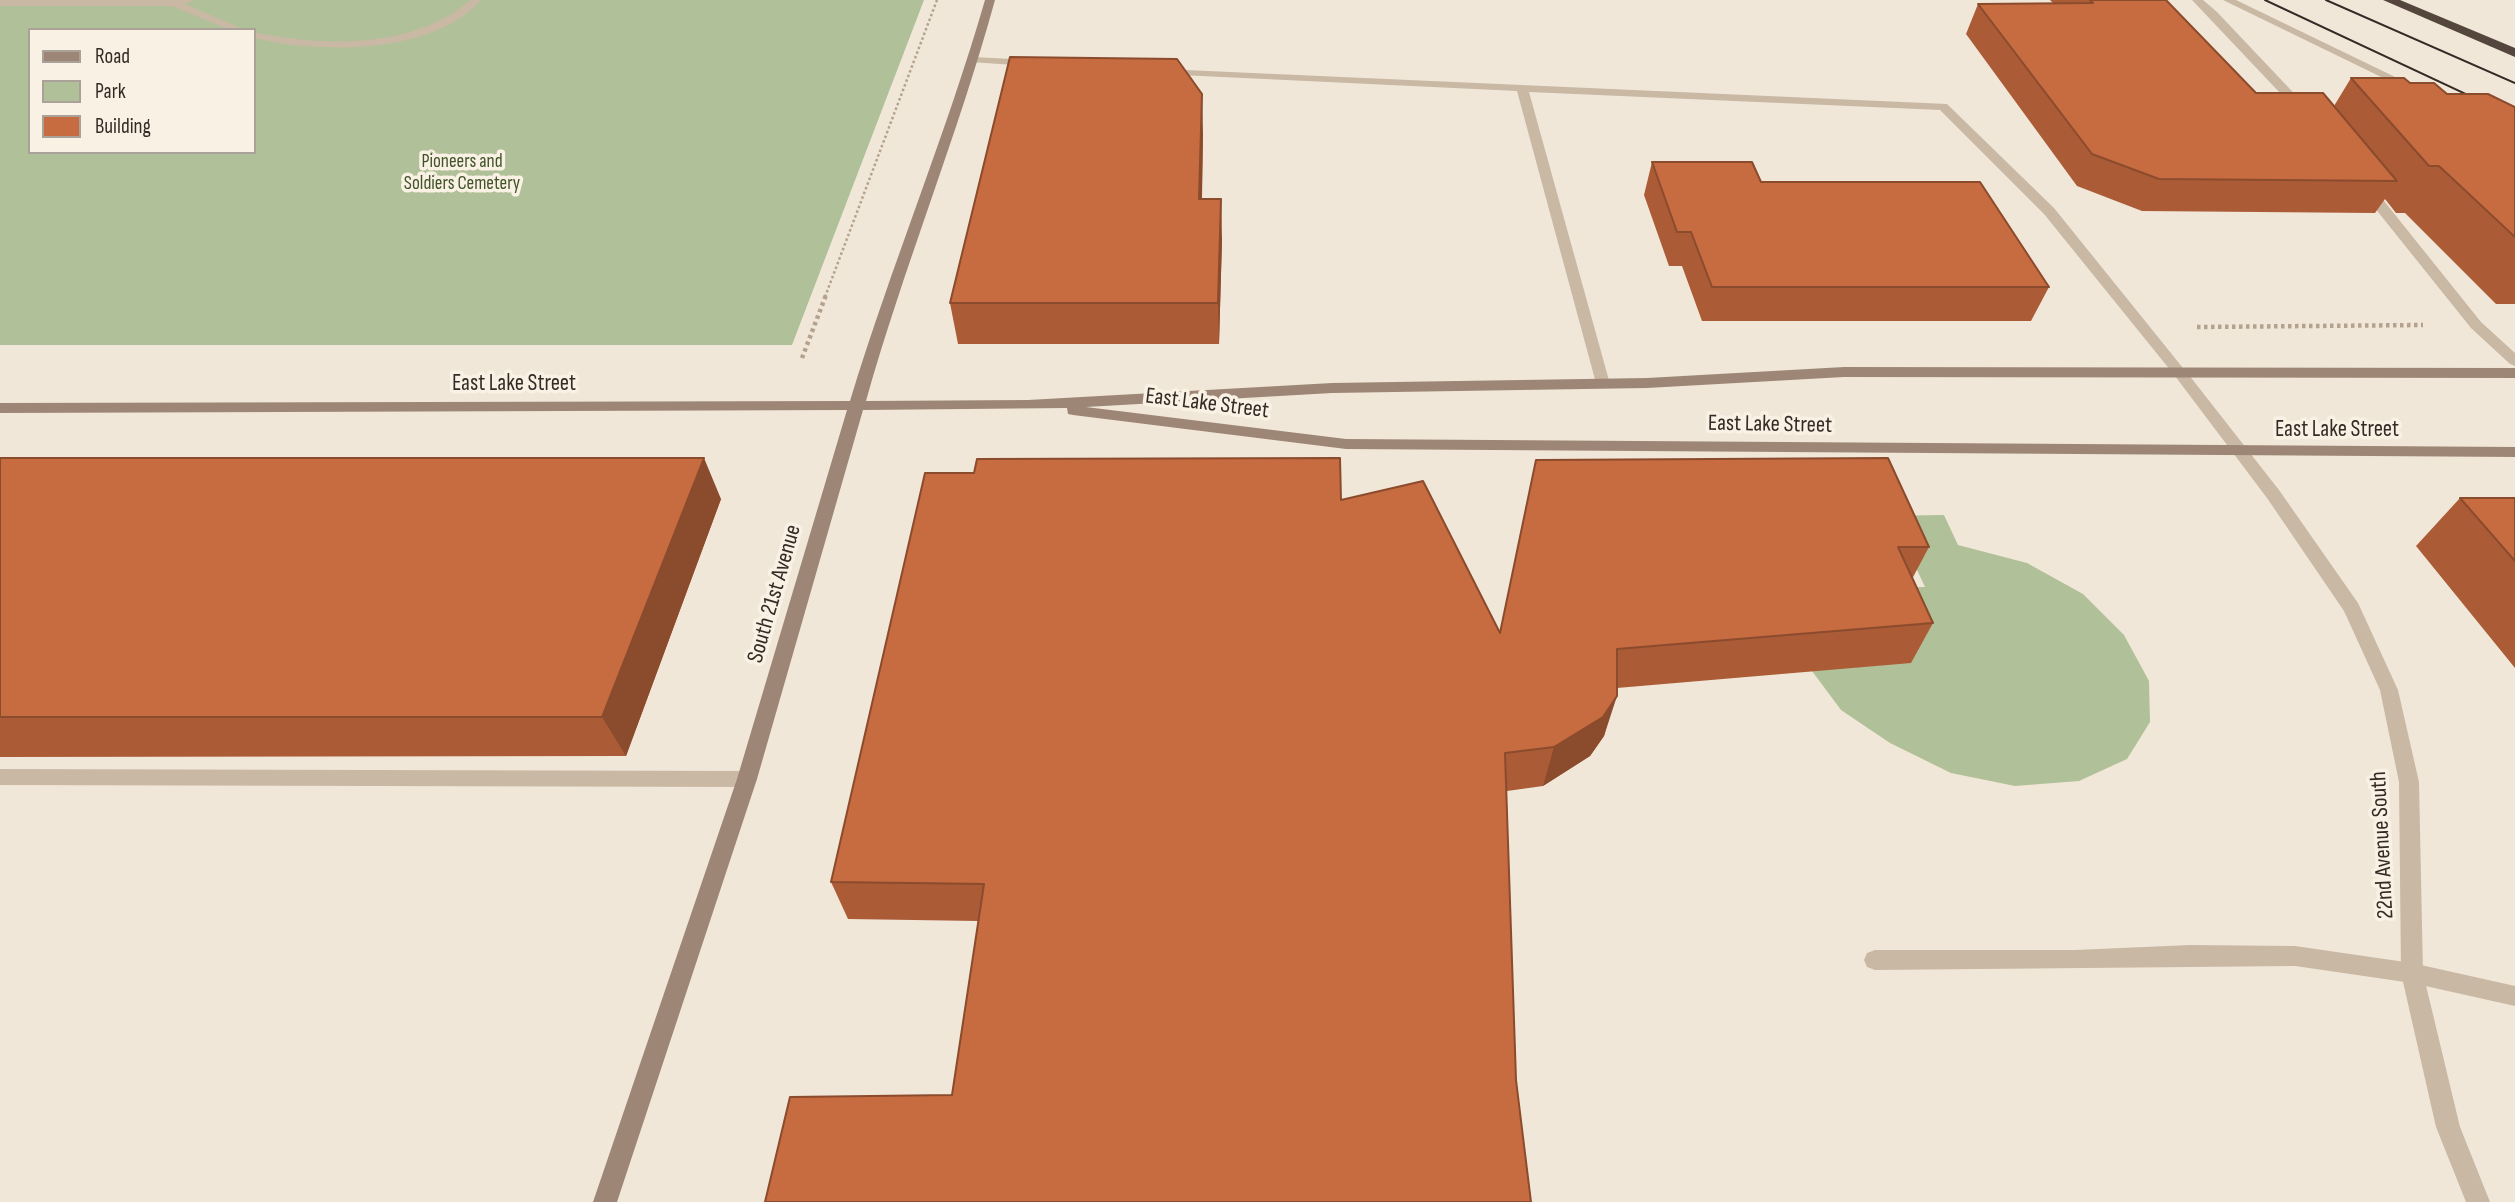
<!DOCTYPE html>
<html>
<head>
<meta charset="utf-8">
<style>
  body { margin:0 }
  #map { position:relative; width:2515px; height:1202px; overflow:hidden; background:#f1e7d8; font-family:"Sofia Sans Condensed",sans-serif }
  canvas { display:block }
  .legend { position:absolute; left:28px; top:28px; width:228px; height:126px; box-sizing:border-box; background:#f9f1e4; border:2px solid #aaa298; margin:0; padding:9px 12px; list-style:none; font-size:21px; color:#342b26 }
  .legend li { display:flex; align-items:center; gap:14px; height:35px }
  .legend b { width:35px; border:2px solid #aaa298 }
</style>
</head>
<body>
<div id="map">
<canvas width="2515" height="1202"></canvas>
<ul class="legend">
<li><b style="height:9px;background:#9d8675"></b>Road</li>
<li><b style="height:19px;background:#b0c098"></b>Park</li>
<li><b style="height:19px;background:#c76b40"></b>Building</li>
</ul>
</div>
<script>
const c = document.querySelector('canvas').getContext('2d');
c.lineJoin = 'round';
function paint(path, color) { c.fillStyle = color; c.fill(path, 'evenodd'); }
function strokePath(path, color, width, dash) { c.strokeStyle = color; c.lineWidth = width; c.lineCap = dash ? 'butt' : 'round'; c.setLineDash(dash || []); c.stroke(path); }
function write(font, color, halo, rows, align = 'center') {
  c.font = font + ' "Sofia Sans Condensed",sans-serif'; c.lineWidth = 7; c.setLineDash([]); c.textBaseline = 'middle'; c.strokeStyle = halo; c.fillStyle = color; for (const [text, x, y, turn = 0] of rows) {
    c.save(); c.translate(x, y); c.rotate((+turn || 0) * Math.PI / 180); c.textAlign = isNaN(turn) ? turn : align; if (halo) c.strokeText(text, 0, 0); c.fillText(text, 0, 0); c.restore();
  }
}
const green = new Path2D(`
  M0,0h924l-132,345h-792zM30,30h224v122h-224z
  M1944,515l14,30 69,18 56,31 41,41 25,46 1,41 -23,37 -48,22 -64,5 -64,-13 -61,-30 -49,-33 -29,-39 65,-83 48,-1 -19,-41 -30,-30z`);
const pathFar1 = new Path2D(`
  M825,297l112,-297`);
const path = new Path2D(`
  M2197,327l226,-2
  M802,358l24,-63`);
const lane = new Path2D(`
  M0,0h194l-9,4 60,26h-15l-58,-24h-172z
  M470,0h11c-48,55 -162,54 -227,38v-6c68,15 161,17 216,-32z
  M2192,0h11l14,12 90,95v6h-8z
  M2223,0h13l184,89 -10,2z
  M973,57l58,3 6,3 -6,3 -62,-4v-4z
  M1163,69l784,35 107,104 133,165 -7,5 -5,-2 -131,-162 -104,-104 -411,-18 81,292 -3,3h-10l-80,-296 -358,-17 -2,-2z
  M2367,185l5,1 109,136 34,31v13l-5,-2 -39,-36 -109,-136 -1,-3z
  M0,769l747,2 7,2 3,6 -3,6 -7,2 -747,-2z
  M2190,945l105,1 117,17 103,23v20l-103,-23 -117,-17 -420,4 -8,-3 -3,-7 3,-7 8,-3h200z`);
const street = new Path2D(`
  M2180,368l5,2 94,120 79,113 40,87 21,92 4,191 37,154 30,75h-24l-30,-75 -35,-154 -2,-191 -19,-92 -36,-79 -77,-113 -92,-122 -2,-3z`);
const secondary = new Path2D(`
  M985,0h10c-37,135 -91,266 -129,401l162,-1 304,-17 315,-5 197,-11 671,1v10l-671,-1 -197,11 -315,5 -246,14 260,32 1169,8v10l-1169,-8 -273,-34 -5,-1 -1,-6 -204,2 -106,369 -140,423h-24l144,-423 110,-369 -847,3v-10l850,-2c41,-135 96,-266 135,-401z`);
const highway = new Path2D(`
  M2383,0h17l115,48v9z`);
const tram = new Path2D(`
  M2265,0l250,117
  M2326,0l189,83`);
const wall = new Path2D(`
  M2050,0h116l90,93 78,13 17,-28 59,5 37,11 68,13v197h-19l-91,-91h-9l-11,-14 -10,14 -233,-2 -65,-25 -111,-152 12,-30 75,-1z
  M1203,133l-1,66 20,40 -3,105h-261l-8,-41z
  M1652,162l109,20 288,105 -18,34h-329l-20,-55h-13l-25,-71z
  M0,458l721,41 -95,257 -626,1z
  M1536,460l393,87 -17,32 21,44 -22,40 -294,25 -13,48 -14,20 -47,30 -36,5 -555,304 26,-174 -130,-2 -17,-37 510,-382 159,133z
  M2460,498h55v170l-99,-122z`);
const shadedWall = new Path2D(`
  M1202,94l1,39 -2,106 -2,-40z
  M1221,199l1,40 -3,105 -1,-41z
  M704,458l17,41 -95,257 -24,-39z
  M1617,696l-13,40 -14,20 -47,30 11,-39z`);
const building = new Path2D(`
  M2090,0h76l90,93h67l74,88 -238,-2 -67,-25 -114,-150 115,-1z
  M1010,57l167,2 25,35 -3,105h22l-3,104h-268z
  M2351,78h53l6,5h24l13,11h41l27,13v130l-76,-71h-10z
  M1652,162h100l9,20h219l69,105h-337l-21,-55h-14z
  M0,458h704l-102,259h-602z
  M1340,458l1,42 82,-19 77,152 36,-173 352,-2 41,89h-31l35,76 -316,26v47l-14,21 -49,30 -49,6 11,327 15,122h-766l25,-105 162,-2 32,-211 -153,-2 94,-409h49l3,-14z
  M2460,498h55v63z`);
const farParknames = [
  ["Pioneers and",462,162],
  ["Soldiers Cemetery",462,184]
];
const streetNames = [
  ["East Lake Street",514,384],
  ["East Lake Street",1207,404,7],
  ["East Lake Street",1770,425,1],
  ["East Lake Street",2337,430],
  ["South 21st Avenue",775,594,-74],
  ["22nd Avenue South",2383,845,-93]
];
paint(green, '#b0c098');
strokePath(pathFar1, '#b5a28e', 2.5, [2.5, 2.5]);
strokePath(path, '#b5a28e', 4.5, [3.5, 3.5]);
paint(lane, '#c9b8a4');
paint(street, '#c9b8a4');
paint(secondary, '#9d8675');
paint(highway, '#55463d');
strokePath(tram, '#342b26', 2);
paint(wall, '#ab5c37');
paint(shadedWall, '#8b4b2d');
paint(building, '#c76b40');
strokePath(building, '#8b4b2d', 2);
write('19px', '#405329', '#f9f1e4', farParknames);
write('23px', '#342b26', '#f9f1e4', streetNames);
</script>
</body>
</html>
